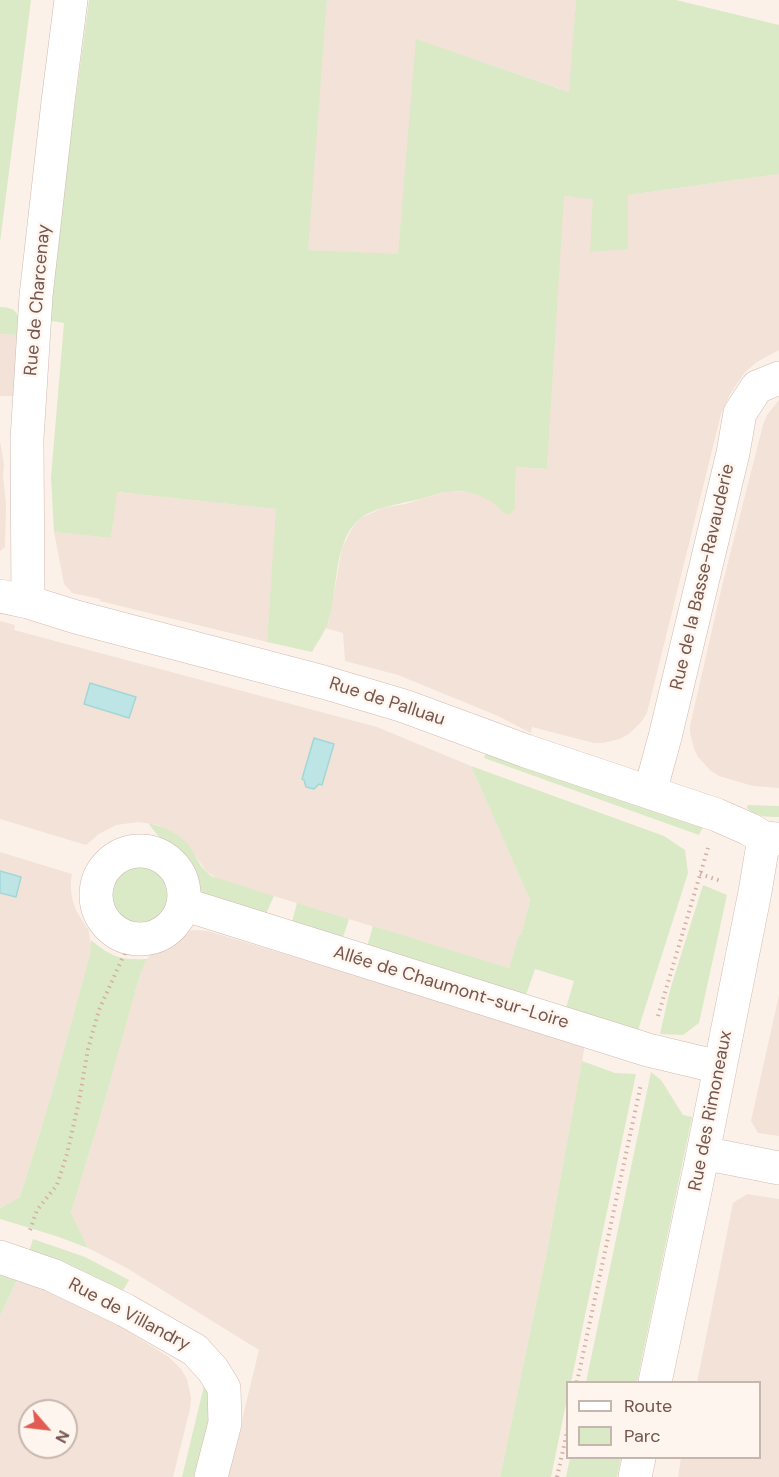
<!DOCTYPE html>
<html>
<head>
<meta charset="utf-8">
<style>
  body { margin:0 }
  #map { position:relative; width:779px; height:1477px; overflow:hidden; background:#fcf1e8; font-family:"DM Sans",sans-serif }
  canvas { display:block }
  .legend { position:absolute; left:566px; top:1381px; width:195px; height:78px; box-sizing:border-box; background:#fef6ee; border:2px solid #c7b6ae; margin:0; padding:8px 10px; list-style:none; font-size:18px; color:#75554d }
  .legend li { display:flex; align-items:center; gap:12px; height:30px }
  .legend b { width:30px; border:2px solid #c7b6ae }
  .north { position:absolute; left:18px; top:1399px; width:60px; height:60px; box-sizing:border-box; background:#fef6ee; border:2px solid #c7b6ae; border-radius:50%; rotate:118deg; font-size:16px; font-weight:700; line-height:24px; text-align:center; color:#75554d }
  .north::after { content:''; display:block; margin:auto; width:21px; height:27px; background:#e15b52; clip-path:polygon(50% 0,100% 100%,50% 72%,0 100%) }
</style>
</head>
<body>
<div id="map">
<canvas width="779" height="1477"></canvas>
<ul class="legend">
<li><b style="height:8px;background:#fff"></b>Route</li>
<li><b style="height:16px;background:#dae9c6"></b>Parc</li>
</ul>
<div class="north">N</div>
</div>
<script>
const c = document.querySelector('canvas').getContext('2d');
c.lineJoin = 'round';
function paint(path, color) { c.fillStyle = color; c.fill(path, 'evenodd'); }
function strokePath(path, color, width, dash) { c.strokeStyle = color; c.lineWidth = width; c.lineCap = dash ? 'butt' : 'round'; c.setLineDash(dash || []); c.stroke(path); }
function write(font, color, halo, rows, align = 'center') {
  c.font = font + ' "DM Sans",sans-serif'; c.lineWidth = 5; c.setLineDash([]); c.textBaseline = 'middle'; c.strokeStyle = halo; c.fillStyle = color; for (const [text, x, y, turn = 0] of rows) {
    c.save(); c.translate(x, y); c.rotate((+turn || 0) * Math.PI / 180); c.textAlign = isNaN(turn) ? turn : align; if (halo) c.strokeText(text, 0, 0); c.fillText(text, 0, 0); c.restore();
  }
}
const residential = new Path2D(`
  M327,0h249l-6,92 -153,-52 -19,215 -91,-5z
  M779,174v176l-22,12 -12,10 -15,22 -9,20 -74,299 -5,8 -13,13 -9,5 -17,4h-9l-62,-16 -1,6 -33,-17 -100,-41 -53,-14 -2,-28 -18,-5 4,-6 13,-74 12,-23 7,-7 21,-10 23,-4 44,-13 17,1 18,4 13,8 8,10 10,-6 1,-41 31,2 16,-273 30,2 34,51 1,-54z
  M0,334l19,1 -6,61h-13z
  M779,400v388l-26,-2 -34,-10 -8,-5 -13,-14 -4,-8 -4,-16v-7l32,-140 41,-161 4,-10z
  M0,441l4,24 -1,10 3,30 -1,42 -5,4z
  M116,492l161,17 -10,133 -167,-41v-2l-28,-6 -8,-9 -10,-52 57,6z
  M0,621l15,4 -1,5 363,97 94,39 59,134 -9,35 -2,1 -10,32 -291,-89 -12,-8 -9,-13 -38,-33 -21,-3 -22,3 -17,9 -13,11 -86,-26z
  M0,852l72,22 -1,6v11l2,11 4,10 12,19 2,16 -1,7 -39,142 -31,101 -20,11z
  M195,930l13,1 377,114 -37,201 -48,231h-272l31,-127 -134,-83 -37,-19 -17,-35 31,-102 38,-136 7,-16 6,-6 5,-3 15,-7 15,-12z
  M779,995v141l-21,-3 -7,-12z
  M747,1194l32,5v278h-101l3,-19h79v-76h-63l36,-179z
  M17,1280l20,6 55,23 77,48 12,12 6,10 4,19 -1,11 -17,68h-173v-161zM30,1411h36v36h-36z`);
const green = new Path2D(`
  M0,0h31l-31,242z
  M89,0h238l-19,250 90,4 18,-215 153,53 7,-92h100l103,25v149l-151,21v54l-38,3 3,-53 -29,-3 -17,273 -31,-2 -1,41 -5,6h-5c-19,-22 -47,-28 -74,-18 -21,7 -53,9 -70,22 -28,21 -23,72 -32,102 -3,11 -12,22 -17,32l-45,-10 9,-133 -159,-17 -6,46 -57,-6 -3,-55 13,-154 -18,-3z
  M0,307c20,0 20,11 19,28l-19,-1z
  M487,750l216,77 -4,8 -215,-77z
  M471,766l193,70 21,14 3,23 -50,157 -72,-22 8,-27 -39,-12 -9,26 -159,-48 6,-21 136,42 10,-33h2l9,-35z
  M748,805l31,1v11c-13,0 -22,0 -32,-9z
  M148,823l15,4 16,9 9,8 13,22 10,10 63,20 -9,20 -61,-20 -7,-12 -4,-14 -7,-13 -27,-20z
  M111 894a29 29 0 1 1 58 0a29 29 0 1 1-58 0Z
  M703,885l24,10 -28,128 -16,12 -23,-1 10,-44z
  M297,903l52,16 -7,21 -51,-14z
  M91,940c21,17 28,20 56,19l-7,16 -38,136 -31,102 17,35 -32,-12 -56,-17v-11l20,-11 31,-101 39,-142z
  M582,1061l33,12 21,1 -65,308h-3l-1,17 -16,78h-51l48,-231z
  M651,1072l10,8 22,35 9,2 -55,265h-51z
  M33,1239l52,18 44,23 -7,12 -42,-22 -51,-18z
  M0,1275l17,5 -17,36z
  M204,1386l4,7 3,17 -15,67h-14z
  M570,1458h51l-4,19h-51z`);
const water = new Path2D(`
  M90,683l46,14 -7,21 -45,-14z
  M314,738l20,6 -12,41 -3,-1 -5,5 -8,-2 -2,-7 -2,-1z
  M0,871l21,6 -5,20 -16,-4z`);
const path = new Path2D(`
  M700,874l21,7
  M658,1016l50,-168
  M30,1230l7,-20 20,-25 10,-31 12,-53 9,-52 11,-39 32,-71
  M577,1382l64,-298
  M557,1477l11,-49`);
const minor = new Path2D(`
  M0,596l28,6 48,15 247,65 81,24 122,45 191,64 32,14 15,9 15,1
  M28,602l-1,-163 9,-143 22,-194 13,-102
  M650,792l15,-55 68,-284 7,-40 17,-26 22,-9
  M96 895a44 44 0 1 1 88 0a44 44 0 1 1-88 0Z
  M183,904l465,146 71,17
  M703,1153l76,15
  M0,1257l52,18 73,35 70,40 18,20 11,18 1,35 -14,54
  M655,1382l48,-229 52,-261 9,-54
  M635,1477l4,-19`);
const streetNames = [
  ["Rue de Charcenay",38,300,-85],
  ["Rue de la Basse-Ravauderie",703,577,-77],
  ["Rue de Palluau",387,702,18],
  ["Allée de Chaumont-sur-Loire",451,988,17],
  ["Rue des Rimoneaux",711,1111,-79],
  ["Rue de Villandry",129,1315,28]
];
paint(residential, '#f3e2d7');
paint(green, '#dae9c6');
paint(water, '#bde5e5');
strokePath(water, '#a3d7d6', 1.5);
strokePath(minor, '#d0bab1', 34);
strokePath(path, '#d6afa3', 4, [1.5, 4.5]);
strokePath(minor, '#fff', 33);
write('18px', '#75554d', '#fef6ee', streetNames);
</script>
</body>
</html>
